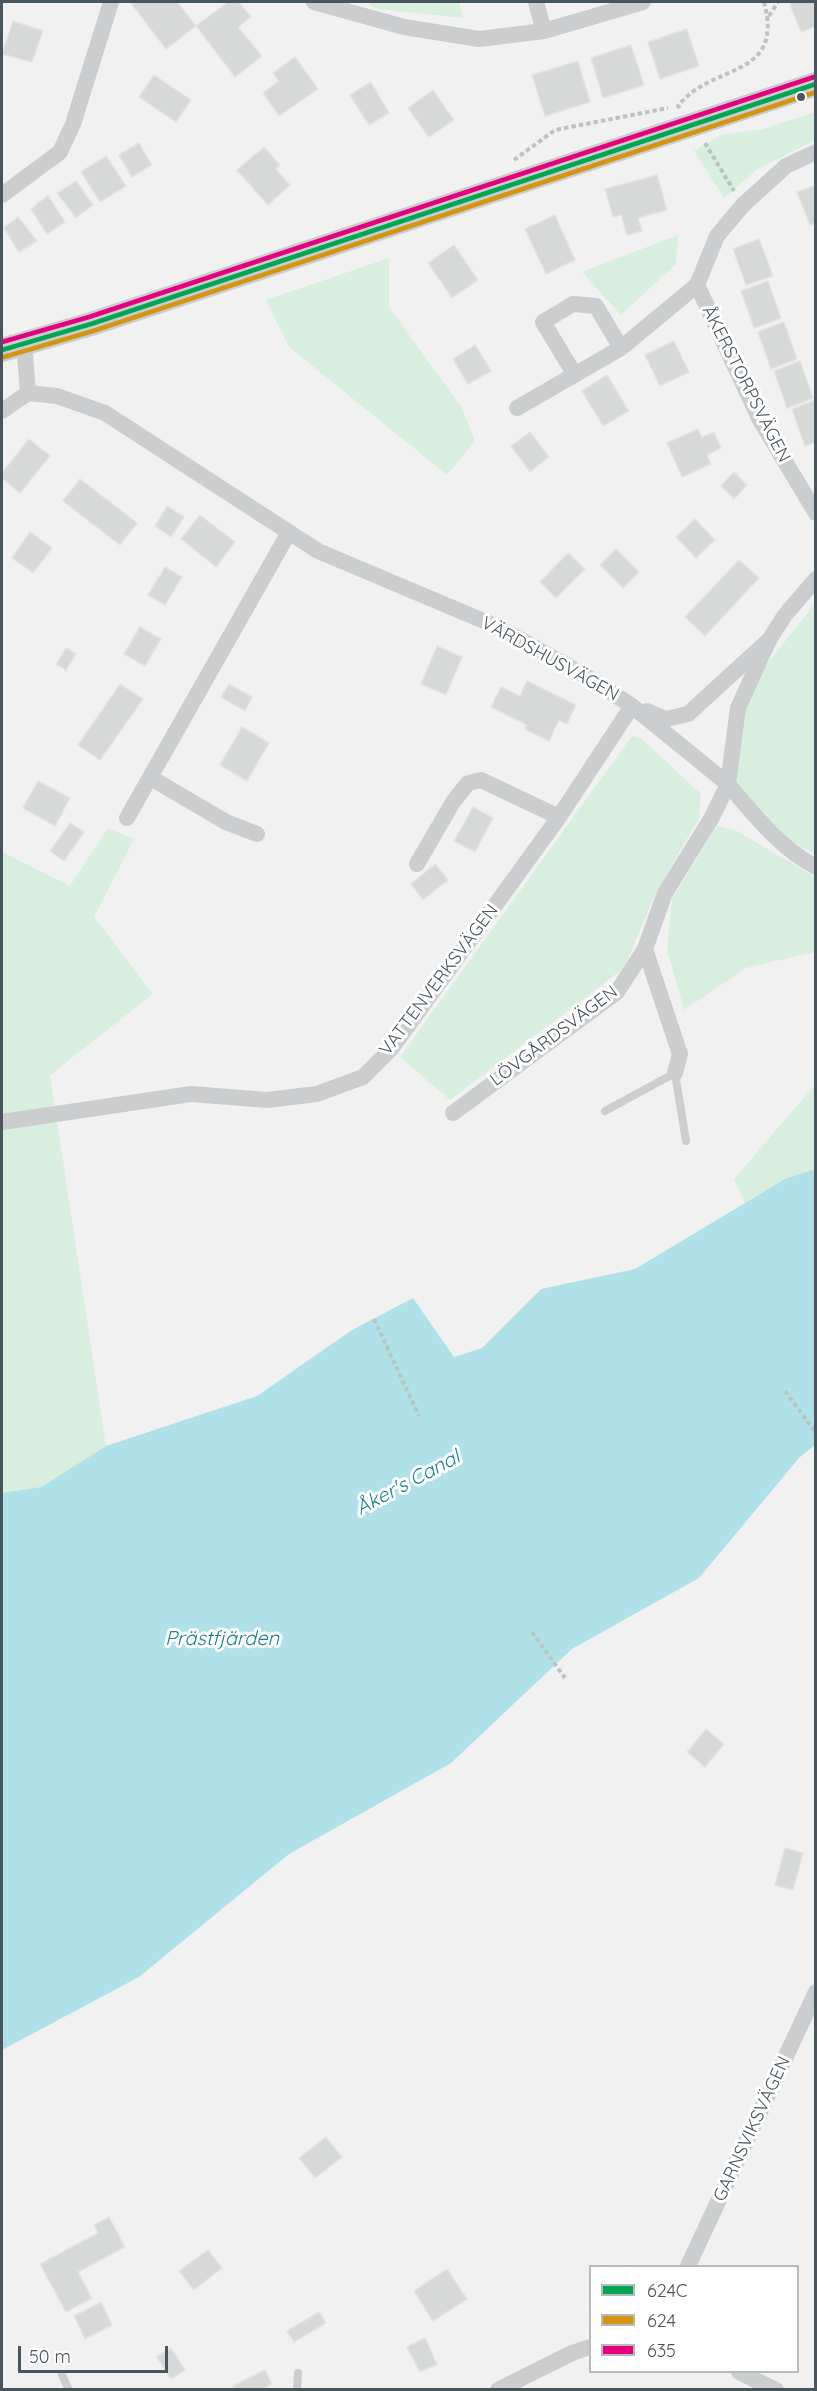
<!DOCTYPE html>
<html>
<head>
<meta charset="utf-8">
<style>
  body { margin:0 }
  #map { position:relative; width:817px; height:2391px; overflow:hidden; background:#f1f1f1; font-family:Quicksand,sans-serif }
  canvas { display:block }
  .frame { position:absolute; inset:0; border:3px solid #49555c; pointer-events:none }
  .legend { position:absolute; left:589px; top:2265px; width:210px; height:108px; box-sizing:border-box; background:#fff; border:2px solid #b6bbbe; margin:0; padding:8px 10px; list-style:none; font-size:18px; color:#49555c }
  .legend li { display:flex; align-items:center; gap:12px; height:30px }
  .legend b { width:30px; border:2px solid #b6bbbe }
  .scale { position:absolute; left:18px; top:2346px; width:150px; height:27px; box-sizing:border-box; border:3px solid #49555c; border-top:0; padding-left:8px; font-size:18px; line-height:21px; white-space:nowrap; color:#49555c; -webkit-text-stroke:4px #fff; paint-order:stroke }
</style>
</head>
<body>
<div id="map">
<canvas width="817" height="2391"></canvas>
<div class="frame"></div>
<ul class="legend">
<li><b style="height:8px;background:#00a651"></b>624C</li>
<li><b style="height:8px;background:#d49612"></b>624</li>
<li><b style="height:8px;background:#e5007d"></b>635</li>
</ul>
<div class="scale">50 m</div>
</div>
<script>
const c = document.querySelector('canvas').getContext('2d');
c.lineJoin = 'round';
function paint(path, color) { c.fillStyle = color; c.fill(path, 'evenodd'); }
function strokePath(path, color, width, dash) { c.strokeStyle = color; c.lineWidth = width; c.lineCap = dash ? 'butt' : 'round'; c.setLineDash(dash || []); c.stroke(path); }
function write(font, color, halo, rows, align = 'center') {
  c.font = font + ' Quicksand,sans-serif'; c.lineWidth = 6; c.setLineDash([]); c.textBaseline = 'middle'; c.strokeStyle = halo; c.fillStyle = color; for (const [text, x, y, turn = 0] of rows) {
    c.save(); c.translate(x, y); c.rotate((+turn || 0) * Math.PI / 180); c.textAlign = isNaN(turn) ? turn : align; if (halo) c.strokeText(text, 0, 0); c.fillText(text, 0, 0); c.restore();
  }
}
const green = new Path2D(`
  M369,2h90l4,16 -85,-9 -9,-5z
  M815,112v28l-59,30 -32,28 -30,-47 27,-16 42,-6z
  M678,235l-2,29 -55,51 -39,-43z
  M389,258v49l73,101 13,33 -28,34 -158,-128 -23,-47z
  M815,603v251l-17,-9 -61,-41 -11,-47 10,-53z
  M632,736l9,2 60,56 -2,24 -43,74 -32,76 -174,132 -50,-43z
  M717,826l18,4 80,47v75l-69,16 -62,42 -17,-61 5,-50z
  M108,828l26,11 -40,78 59,77 -103,81 56,371 -65,41 -39,6v-641l68,34z
  M815,1085v84l-30,10 -40,24 -11,-24z`);
const water = new Path2D(`
  M815,1169v276l-16,13 -100,120 -127,71 -121,114 -162,91 -150,123 -137,73v-557l39,-6 65,-41 151,-50 95,-66 61,-32 41,59 28,-9 59,-59 94,-20 150,-90z`);
const building = new Path2D(`
  M130,2h47l19,24 -30,23z
  M228,2h11l12,15 -13,10 24,29 -27,21 -39,-51z
  M789,2h25l2,24 -15,6z
  M13,21l30,10 -11,31 -30,-8z
  M687,29l12,37 -39,13 -12,-37z
  M631,45l13,40 -41,13 -12,-40z
  M295,57l23,32 -39,27 -16,-23 16,-12 -6,-8z
  M578,61l12,41 -45,14 -13,-41z
  M154,75l37,25 -15,22 -37,-25z
  M371,82l18,31 -20,12 -19,-30z
  M433,90l21,30 -25,17 -21,-29z
  M139,143l13,22 -20,12 -13,-22z
  M264,147l16,18 -4,4 14,16 -22,20 -31,-35z
  M106,156l20,30 -26,16 -19,-30z
  M657,175l10,35 -29,8 4,13 -15,4 -6,-20 -8,2 -8,-28z
  M76,181l17,24 -17,13 -19,-25z
  M816,185v38l-6,2 -13,-33z
  M48,195l17,27 -18,12 -16,-25z
  M555,215l20,45 -29,14 -21,-45z
  M18,217l19,24 -18,11 -15,-24z
  M759,239l14,37 -27,9 -13,-36z
  M454,245l24,35 -26,18 -24,-35z
  M768,281l13,37 -27,10 -13,-37z
  M784,322l13,37 -26,10 -13,-37z
  M674,341l15,31 -29,14 -15,-31z
  M475,345l16,26 -23,13 -15,-25z
  M800,361l13,37 -26,10 -13,-37z
  M607,375l22,36 -26,15 -21,-35z
  M816,400v42l-11,4 -13,-37z
  M698,429l4,8 12,-5 7,16 -14,7 4,9 -29,13 -15,-34z
  M530,432l19,25 -19,15 -19,-26z
  M29,439l21,17 -30,37 -18,-15v-5z
  M734,472l13,13 -13,14 -13,-13z
  M80,479l57,44 -17,22 -57,-44z
  M167,506l17,11 -13,20 -16,-11z
  M200,515l35,27 -19,25 -35,-28z
  M695,519l20,21 -19,18 -20,-21z
  M30,532l22,16 -19,25 -21,-15z
  M616,549l23,23 -16,16 -23,-23z
  M568,553l17,16 -29,29 -16,-16z
  M739,560l20,18 -54,58 -20,-19z
  M165,567l17,10 -17,28 -17,-10z
  M140,627l21,12 -16,27 -21,-12z
  M437,646l25,11 -16,38 -25,-11z
  M66,648l10,6 -10,16 -10,-6z
  M527,681l49,24 -9,19 -8,-4 -10,21 -24,-12 2,-4 -36,-18 10,-20 19,9z
  M120,684l23,15 -43,61 -22,-15z
  M229,684l23,13 -7,14 -24,-14z
  M242,727l27,16 -22,38 -27,-16z
  M38,781l32,17 -15,28 -32,-18z
  M473,807l20,11 -18,34 -21,-11z
  M70,823l14,9 -20,29 -14,-10z
  M435,864l13,16 -25,20 -12,-16z
  M706,1729l18,15 -19,23 -18,-15z
  M785,1848l18,5 -10,37 -18,-5z
  M326,2137l16,20 -27,21 -16,-20z
  M109,2217l16,30 -47,25 14,26 -26,14 -26,-48 58,-31 -4,-8z
  M208,2250l14,18 -28,22 -15,-19z
  M447,2269l20,30 -34,22 -19,-30z
  M101,2302l11,23 -27,14 -11,-23z
  M319,2312l7,11 -32,19 -7,-11z
  M425,2338l12,26 -17,8 -13,-25z
  M171,2348l14,22 -14,9 -14,-22z
  M265,2370l7,14 -10,6h-28l-1,-4z`);
const path = new Path2D(`
  M769,16l9,-14
  M680,108l-2,-2c34,-44 107,-26 86,-104
  M705,143l29,48
  M514,160l41,-30 113,-22
  M374,1319l45,97
  M785,1391l31,42
  M532,1632l33,46`);
const lane = new Path2D(`
  M605,1111l70,-38 11,68
  M62,2375l7,15
  M297,2390l1,-17`);
const street = new Path2D(`
  M314,2l90,25 75,12 65,-8 99,-29
  M536,2l8,29
  M816,152l-30,14 -43,39 -26,31 -20,49 63,135 56,93
  M2,195l58,-43 13,-28 38,-122
  M24,342l4,51
  M575,375l-32,-53 30,-18 23,2 25,42
  M28,393l29,3 48,17 213,138 180,76 91,51 43,28 96,78 -17,35 -46,74 -20,56 35,105 -5,19
  M517,408l104,-60 76,-63
  M2,411l26,-18
  M769,640l-31,68 -10,76c26,31 52,64 88,83
  M647,711l19,8 22,-5 81,-74 16,-25 31,-36
  M151,778l75,44 31,12
  M127,818l161,-284
  M417,864l36,-62 15,-19 13,-3 78,37
  M453,1113l164,-121 28,-43
  M2,1122l189,-28 76,6 50,-6 46,-17 28,-28 168,-232 73,-111
  M688,2266l128,-274
  M739,2372l37,18
  M498,2390l74,-37 18,-6`);
const secondary = new Path2D(`
  M2,350l89,-26 725,-240`);
const bus1 = new Path2D(`
  M2,350l89,-26 725,-240`);
const bus2 = new Path2D(`
  M4,357l89,-26 723,-239`);
const bus3 = new Path2D(`
  M2,342l87,-25 725,-240`);
const markers = [
  [801,97,5,"#49555c"]
];
const streetNames = [
  ["ÅKERSTORPSVÄGEN",746,384,63],
  ["VÄRDSHUSVÄGEN",550,659,29],
  ["VATTENVERKSVÄGEN",439,980,-53],
  ["LÖVGÅRDSVÄGEN",554,1036,-37],
  ["GARNSVIKSVÄGEN",752,2129,-65]
];
const waterNames = [
  ["Åker's Canal",408,1483,-28],
  ["Prästfjärden",222,1639]
];
paint(green, '#d8eede');
paint(water, '#b0e1e9');
paint(building, '#d7d9d9');
strokePath(building, '#e3e3e4', 1.5);
strokePath(path, '#bac5c1', 4, [4.5, 3]);
strokePath(lane, '#cbcdce', 8);
strokePath(street, '#cbcdce', 16);
strokePath(secondary, '#cacdcf', 24);
strokePath(bus1, '#00a651', 4.5);
strokePath(bus2, '#d49612', 4.5);
strokePath(bus3, '#e5007d', 4.5);
for (const [x, y, r, color] of markers) { const dot = new Path2D(); dot.arc(x, y, r, 0, 2 * Math.PI); c.fillStyle = color; c.fill(dot); strokePath(dot, '#fff', 2); }
write('18px', '#49555c', '#fff', streetNames);
write('italic 20px', '#188292', '#fff', waterNames);
</script>
</body>
</html>
